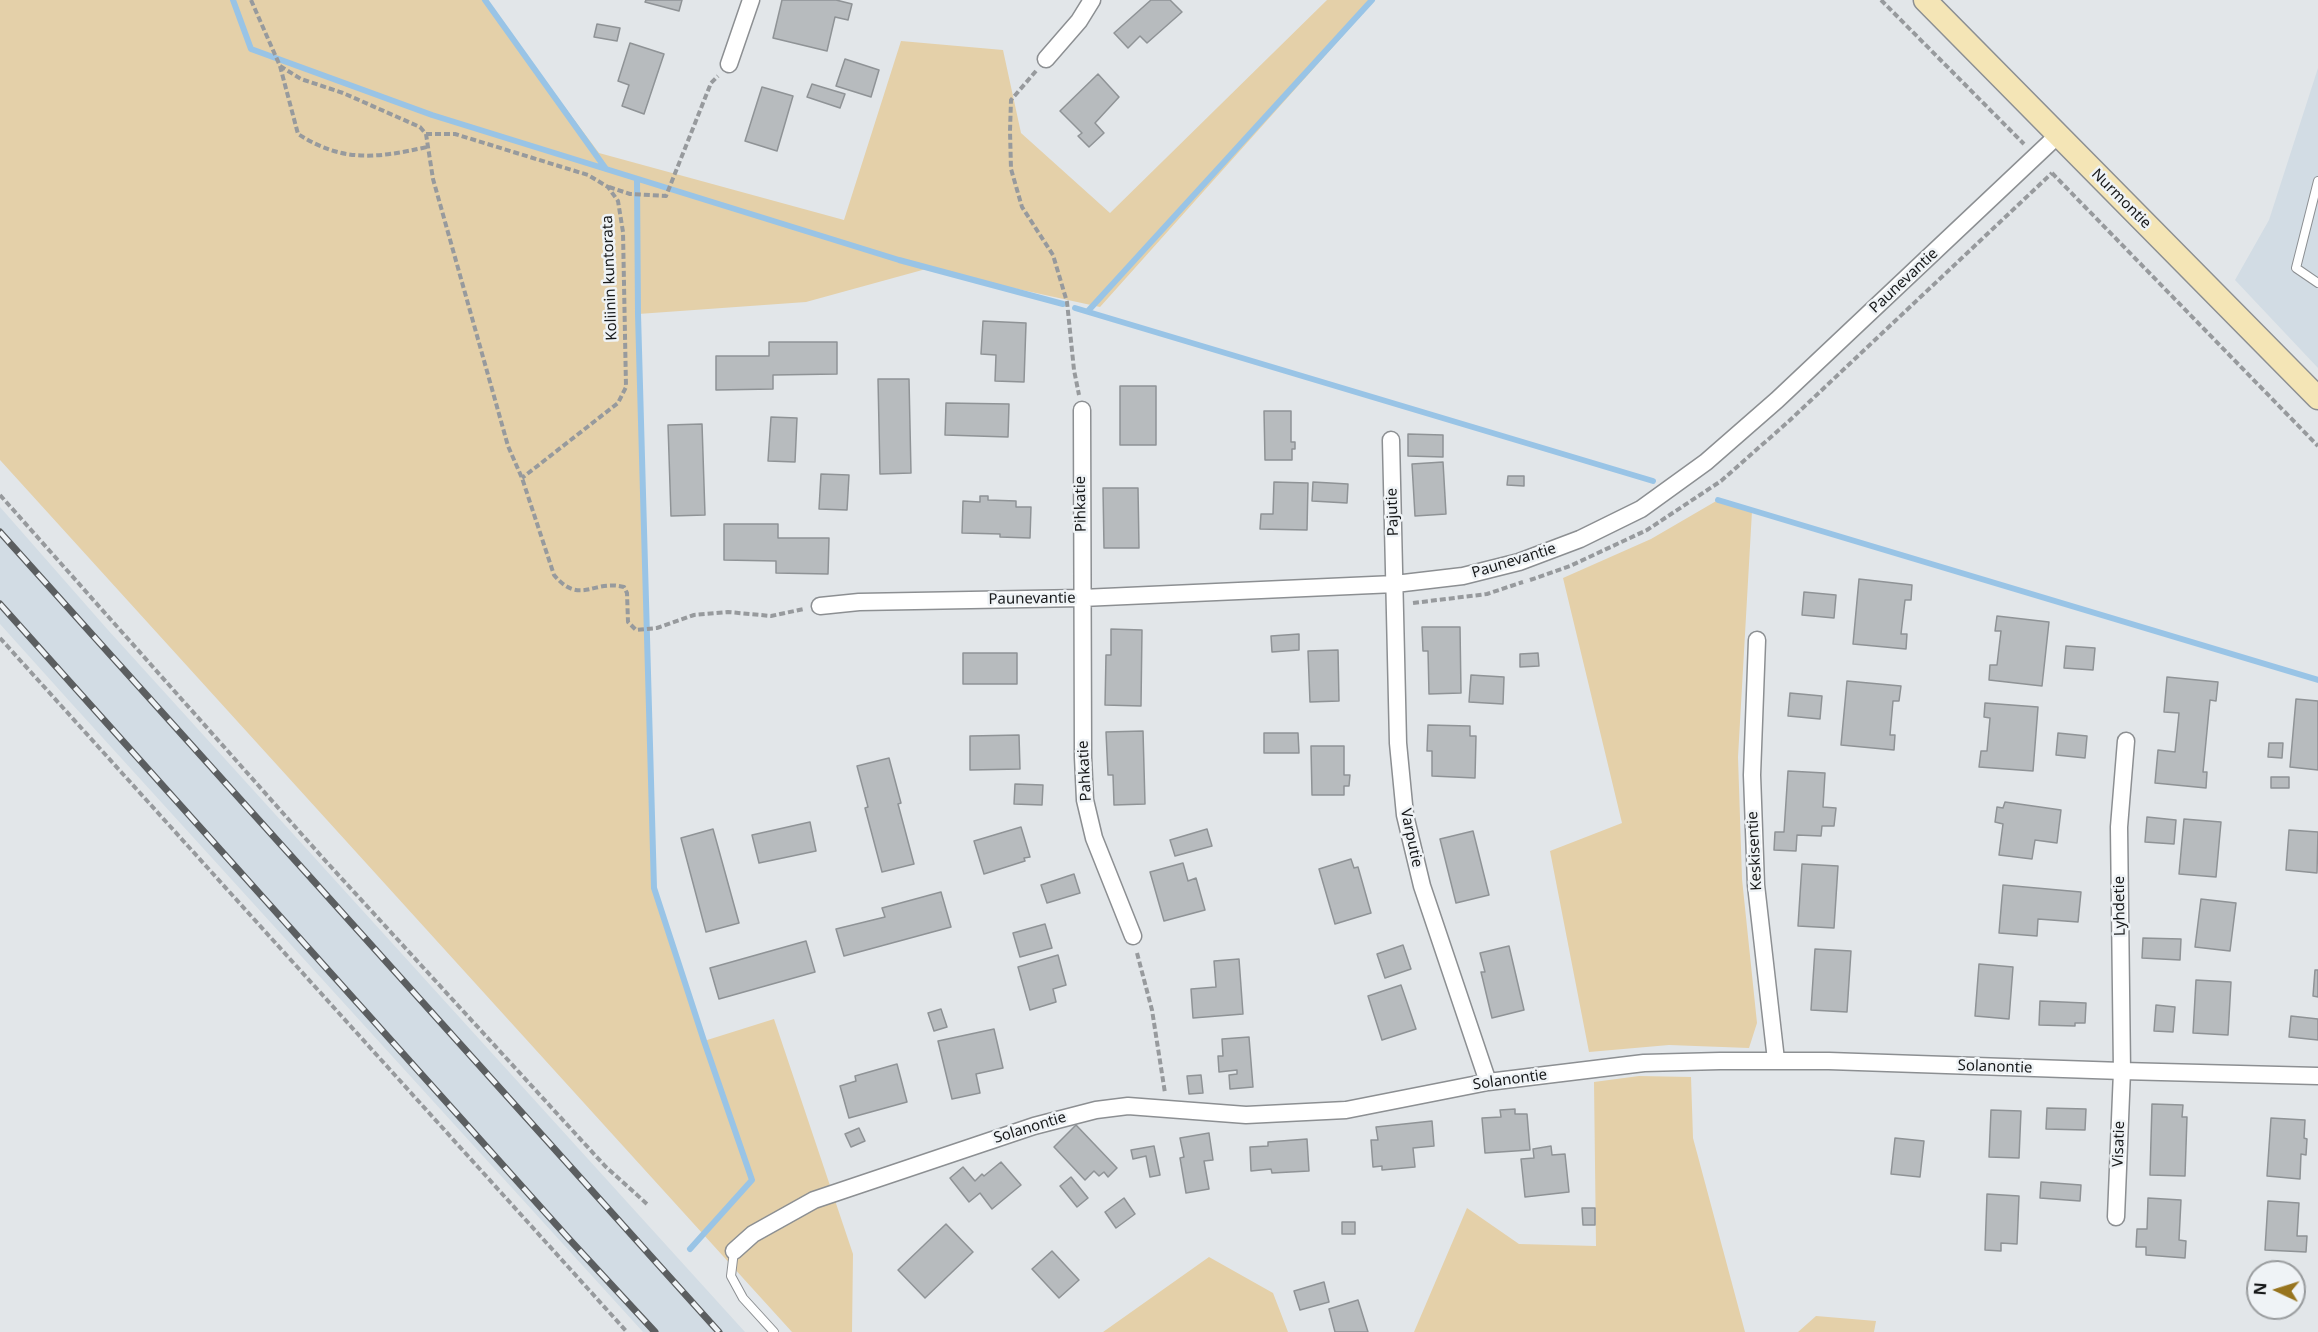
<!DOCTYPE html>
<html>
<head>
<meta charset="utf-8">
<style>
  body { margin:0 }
  #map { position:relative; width:2318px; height:1332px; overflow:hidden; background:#e2e6e9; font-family:"Noto Sans",sans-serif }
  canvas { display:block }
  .north { position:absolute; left:2246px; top:1260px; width:60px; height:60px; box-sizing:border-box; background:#eff3f6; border:2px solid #999c9e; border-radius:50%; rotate:274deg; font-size:16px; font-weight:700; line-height:24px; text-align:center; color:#17191a }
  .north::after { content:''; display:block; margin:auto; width:21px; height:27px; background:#97741e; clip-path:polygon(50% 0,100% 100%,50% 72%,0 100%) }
</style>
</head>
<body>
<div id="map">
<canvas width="2318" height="1332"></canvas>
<div class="north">N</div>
</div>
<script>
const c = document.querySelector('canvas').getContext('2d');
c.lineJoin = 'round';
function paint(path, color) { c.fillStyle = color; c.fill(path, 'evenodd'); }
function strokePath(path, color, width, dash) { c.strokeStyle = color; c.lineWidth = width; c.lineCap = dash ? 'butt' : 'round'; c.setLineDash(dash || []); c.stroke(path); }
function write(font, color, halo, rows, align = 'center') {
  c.font = font + ' "Noto Sans",sans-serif'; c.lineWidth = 5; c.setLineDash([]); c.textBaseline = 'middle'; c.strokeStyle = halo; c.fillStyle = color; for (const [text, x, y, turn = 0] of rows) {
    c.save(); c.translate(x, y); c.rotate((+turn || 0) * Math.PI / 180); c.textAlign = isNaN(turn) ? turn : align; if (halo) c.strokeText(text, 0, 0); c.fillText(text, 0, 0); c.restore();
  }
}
const built = new Path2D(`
  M2318,68v300l-83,-88 34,-60z
  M0,507l108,123 637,702h-102l-571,-628 -72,-80z`);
const green = new Path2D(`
  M0,0h485l114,153 245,67 57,-179 102,9 18,83 89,80 217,-213h48l-275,307 -174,-38 -120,33 -168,12 16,574 50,153 70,-22 79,235 -1,78h-60l-792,-872z
  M1718,500l34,11 -14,246 4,122 15,144 -8,25 -80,-3 -80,7 -39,-201 72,-28 -59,-245 88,-39z
  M1639,1076l52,1 2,61 52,194h-331l53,-124 52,36 77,2 -2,-164z
  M1209,1257l64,36 15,39h-185z
  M1816,1316l60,5 -2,11h-76z`);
const stream = new Path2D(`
  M233,0l18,49 181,66 174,54
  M485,0l121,169 293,91 164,44
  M637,180l1,134 16,574 50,153 48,139 -62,69
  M1075,308l578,173
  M1088,311l284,-311
  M1718,500l600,180`);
const building = new Path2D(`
  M646,0h36l-3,11 -34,-9z
  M782,0h54l16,4 -4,16 -13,-3 -8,34 -54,-13z
  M1151,0h19l12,12 -35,31 -7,-7 -12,12 -14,-15z
  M597,24l23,4 -3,13 -23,-4z
  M630,43l34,11 -20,60 -22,-8 7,-21 -11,-4z
  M845,59l34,11 -8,27 -35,-11z
  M1098,74l21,23 -24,26 9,10 -15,14 -11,-11 4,-3 -22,-22z
  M812,84l33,10 -5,14 -33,-11z
  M762,87l31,9 -16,55 -32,-10z
  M983,321l43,2 -2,59 -29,-1 1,-26 -15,-1z
  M769,342h68v32l-64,1v14l-57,1v-34h53z
  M878,379h31l2,94 -31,1z
  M1120,386h36v59h-36z
  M946,403l63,1 -1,33 -63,-2z
  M1264,411h27v31h4v7h-3v11h-27z
  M771,417l26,1 -2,44 -27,-1z
  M702,424l3,91 -34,1 -3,-91z
  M1408,434l35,1v22l-35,-1z
  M1443,462l3,52 -31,2 -3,-52z
  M821,474l28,1 -2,35 -28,-1z
  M1508,476h16v10l-17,-1z
  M1274,482l34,1 -1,47 -47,-1 1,-15h12z
  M1313,482l35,2 -1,19 -35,-2z
  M1103,488h35l1,60h-35z
  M980,496h8v4l28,1v6h15l-1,31 -30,-1v-3l-38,-1 1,-32 17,1z
  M724,524h54v14h51l-1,36 -52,-1v-12l-52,-1z
  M1859,579l53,6 -1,15h-6l-4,34h6l-1,15 -53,-5z
  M1804,592l32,3 -2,23 -32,-3z
  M1997,616l52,6 -7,64 -53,-6 1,-15h7l4,-34h-6z
  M1422,627h38l1,66 -32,1 -1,-43h-5z
  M1111,629l31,1 -1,76 -36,-1 1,-50h5z
  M1299,634v16l-27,2 -1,-16z
  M2066,646l29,2 -2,22 -29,-2z
  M1338,650l1,51 -29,1 -2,-51z
  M963,653h54v31h-54z
  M1538,653l1,13 -19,1v-13z
  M1471,675l33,2 -1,27 -34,-2z
  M2167,677l51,5 -2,19 -6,-1 -7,72h4l-1,16 -51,-5 3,-33 17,2 4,-39 -15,-1z
  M1847,681l54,5 -2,15h-6l-3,34h5l-1,15 -53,-5z
  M1790,693l32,3 -2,23 -32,-3z
  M2296,699l22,2v69l-28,-3z
  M1985,703l53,4 -5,64 -54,-4 2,-16h6l3,-33 -6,-1z
  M1428,725l42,1v10h6l-1,42 -43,-2v-25h-5z
  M1143,731l2,73 -31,1 -1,-30h-5l-2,-43z
  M1264,733h34l1,20h-35z
  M2058,733l29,3 -2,22 -29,-3z
  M1019,735l1,34 -50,1v-34z
  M2269,743h14l-1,15 -14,-1z
  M1311,746h33v29h6l-1,11h-5v9h-32z
  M889,758l12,45 -3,1 16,60 -32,8 -17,-64 3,-1 -11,-41z
  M1788,771l37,2 -2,34 13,1 -2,18h-12l-1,10 -24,-1 -1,16 -22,-1 1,-18h9z
  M2271,777h18v11h-18z
  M1015,784l28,1 -1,20 -28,-1z
  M2005,802l56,8 -4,33 -22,-3 -3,19 -33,-4 4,-31 -8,-2 2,-15 6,1z
  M2147,817l29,3 -2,24 -29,-2z
  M2184,819l37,3 -5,55 -37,-3z
  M810,822l6,29 -57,12 -7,-28z
  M1021,827l9,30 -6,1 1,3 -41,13 -10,-33z
  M713,829l26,94 -33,9 -25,-94z
  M1207,829l5,17 -37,10 -5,-16z
  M2289,830l29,2 -1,41 -31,-3z
  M1473,831l16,64 -33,8 -16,-64z
  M1351,859l3,9 4,-1 13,46 -36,11 -16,-55z
  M1183,863l5,18 8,-3 9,32 -41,11 -14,-49z
  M1802,864l36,2 -4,62 -36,-2z
  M1074,874l6,19 -33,10 -6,-18z
  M2003,885l78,7 -3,30 -40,-3 -1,17 -38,-3z
  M941,892l10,35 -107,29 -8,-27 49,-12 -3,-9z
  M2201,899l35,4 -6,48 -35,-4z
  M1045,924l7,24 -32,9 -7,-24z
  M2143,938l38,1 -1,21 -38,-2z
  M806,941l9,31 -96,27 -9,-31z
  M1403,945l8,24 -26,9 -8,-24z
  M1509,946l15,64 -32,8 -11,-46h4l-5,-19z
  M1815,949l36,2 -4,61 -36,-2z
  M1058,955l8,30 -13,4 3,13 -26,8 -12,-43z
  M1239,959l4,55 -50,4 -2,-29 25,-2 -2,-26z
  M1979,964l34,3 -4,52 -34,-3z
  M2315,970h3v27l-5,-1z
  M2196,980l35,2 -3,53 -35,-2z
  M1401,985l15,44 -34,11 -14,-44z
  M2040,1001l46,2 -1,20h-10v3l-36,-1z
  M2156,1005l19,2 -2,25 -19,-1z
  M941,1009l6,18 -13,4 -6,-18z
  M2291,1016l27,3v21l-29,-3z
  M994,1029l9,39 -27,6 4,19 -28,6 -14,-58z
  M1249,1037l4,50 -23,2 -1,-14 8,-1v-4l-18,2 -1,-16h5l-1,-17z
  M897,1064l10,38 -58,16 -9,-32 16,-5 -1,-5z
  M1201,1075l2,18 -14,1 -2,-18z
  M2152,1104l31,1 -1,12h5l-2,59 -35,-1z
  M2047,1108l39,1 -1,21 -39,-1z
  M1515,1109v5h12l3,36 -45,3 -3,-35 19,-1 -1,-7z
  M1991,1110l30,1 -2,47 -30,-1z
  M2271,1118l34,2 -1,18 3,1 -1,16 -5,-1 -1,25 -33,-3z
  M1432,1121l2,25 -21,2 2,19 -33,3v-4l-9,1 -2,-27h7l-2,-13z
  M1076,1125l41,43 -9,9 -4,-5 -5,4 -5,-5 -9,9 -31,-33z
  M859,1128l6,13 -14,6 -6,-13z
  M1209,1133l4,27 -9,1 5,28 -23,4 -6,-35 4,-1 -4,-19z
  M1895,1138l29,3 -4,36 -29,-3z
  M1307,1139l2,32 -37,2 -1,-4 -20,2 -1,-24 18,-1v-4z
  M1154,1146l6,29 -10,2 -4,-21 -13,3 -2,-9z
  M1551,1146l1,9 13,-1 4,38 -44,5 -4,-38 13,-1 -1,-9z
  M1001,1162l20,23 -29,24 -12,-16 -11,9 -19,-24 13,-11 12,14 7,-7 2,2z
  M1071,1177l17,21 -11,9 -17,-21z
  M2041,1182l40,3 -1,16 -40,-3z
  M1987,1194l32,2 -2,48 -16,-1v8l-16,-1z
  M1124,1198l11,16 -19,14 -11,-16z
  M2148,1198l33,2 -2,40 7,1 -1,17 -39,-3v-8h-10l1,-18h10z
  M2268,1201l31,2 -2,33h10l-1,16 -41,-2z
  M1582,1208h13v17h-12z
  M1342,1222h13v12h-13z
  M946,1224l27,28 -48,46 -27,-28z
  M1052,1251l27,29 -20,18 -27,-29z
  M1324,1282l5,20 -29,8 -6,-19z
  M1358,1300l10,32h-33l-6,-23z`);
const path = new Path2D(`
  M251,0l29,66 18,68c45,29 79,24 129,13
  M1881,0l143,144
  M280,66l21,13 42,14 77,34 6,7 7,45 75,267 14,32 32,97c26,31 39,4 70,12l3,6 1,29 8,8 21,-2 37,-13 34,-3 43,4 33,-7
  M1036,71l-25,29 -1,31 1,38 11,38 31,48 14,47 7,68 5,25
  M426,134h29l133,41 20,12 10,14 5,31 3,155 -8,16 -96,75
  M2052,173l266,273
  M609,187l21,7 36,2 45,-113 7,-7
  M0,495l322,362 283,309 42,38
  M1530,580l40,-14 77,-36 74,-49 68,-60 263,-248
  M1413,603l74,-9 36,-12
  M0,638l627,694
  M1137,953l15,57 13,83`);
const service = new Path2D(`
  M2318,181l-22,87 22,15
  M734,1251l-3,25 12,22 31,34`);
const minor = new Path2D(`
  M1046,59l33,-38 13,-21
  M729,64l22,-64
  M1082,410l1,347 2,43 9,38 39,98
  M1391,440l7,303 7,72 17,71 66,196
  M820,606l39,-4 223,-4 313,-14 68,-8 56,-14 61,-23 61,-30 65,-47 71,-62 281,-265
  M1757,640l-5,135 4,110 20,175
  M2116,1217l6,-146 -3,-244 7,-86
  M734,1251l19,-17 61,-34 220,-74 62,-16 32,-4 118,9 100,-5 142,-28 156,-19 76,-2h109l293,10 196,5`);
const secondary = new Path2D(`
  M1925,0l393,398`);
const rail = new Path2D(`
  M0,532l719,800
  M0,604l570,636 85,92`);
const streetNames = [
  ["Nurmontie",2121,199,45],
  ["Koliinin kuntorata",610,278,-92],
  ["Paunevantie",1904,281,-43],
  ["Pihkatie",1081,504,-91],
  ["Pajutie",1393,512,-92],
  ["Paunevantie",1514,561,-17],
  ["Paunevantie",1032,599,-1],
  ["Pahkatie",1085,771,-93],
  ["Varputie",1411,838,78],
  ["Keskisentie",1755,851,-93],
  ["Lyhdetie",2120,906,-91],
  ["Solanontie",1995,1067,2],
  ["Solanontie",1510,1080,-8],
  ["Solanontie",1030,1128,-17],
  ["Visatie",2119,1144,-88]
];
paint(built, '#d2dce4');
paint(green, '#e4d0a9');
strokePath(stream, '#99c4e6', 6);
paint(building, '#b7bbbe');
strokePath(building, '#8f9396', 1.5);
strokePath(service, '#8c8f92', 10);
strokePath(minor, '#8c8f92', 19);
strokePath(secondary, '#8c8f92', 25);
strokePath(path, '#979a9d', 4, [6, 3]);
strokePath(service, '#fff', 8);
strokePath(minor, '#fff', 16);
strokePath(secondary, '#f4e5b6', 22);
strokePath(rail, '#5b5e60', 7);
strokePath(rail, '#eff3f6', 4.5, [14]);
write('15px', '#17191a', '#eff3f6', streetNames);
</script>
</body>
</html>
